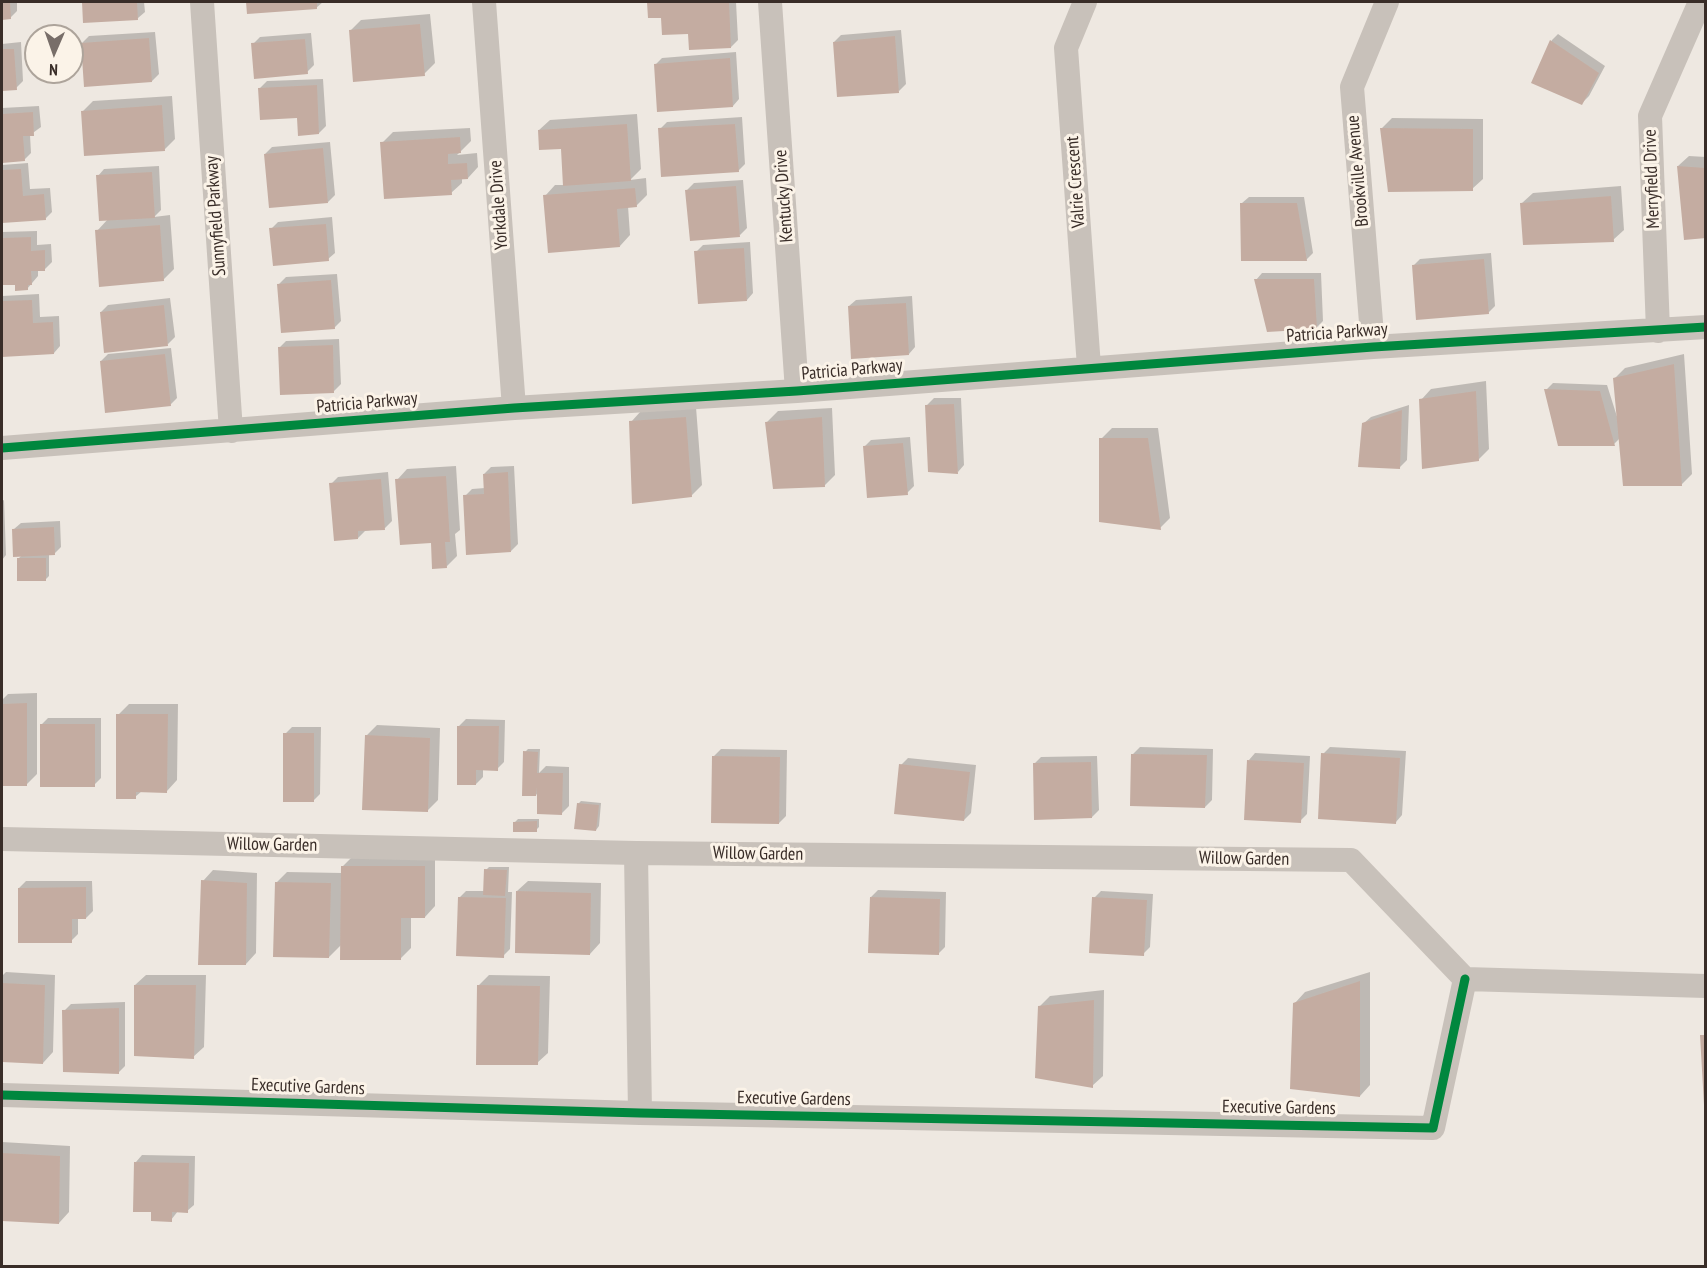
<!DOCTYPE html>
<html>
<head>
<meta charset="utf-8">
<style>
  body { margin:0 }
  #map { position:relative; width:1707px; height:1268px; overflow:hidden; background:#eee8e1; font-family:"PT Sans Narrow",sans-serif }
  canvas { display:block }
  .frame { position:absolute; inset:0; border:3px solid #392d28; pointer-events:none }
  .north { position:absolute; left:24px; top:24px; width:60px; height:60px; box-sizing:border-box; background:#fbf3e8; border:2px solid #ada49b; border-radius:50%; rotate:182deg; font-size:16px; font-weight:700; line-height:24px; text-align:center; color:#392d28 }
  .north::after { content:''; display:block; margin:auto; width:21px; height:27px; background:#786e69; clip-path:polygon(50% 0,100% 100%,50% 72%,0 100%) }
</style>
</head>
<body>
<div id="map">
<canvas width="1707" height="1268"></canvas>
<div class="frame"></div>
<div class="north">N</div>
</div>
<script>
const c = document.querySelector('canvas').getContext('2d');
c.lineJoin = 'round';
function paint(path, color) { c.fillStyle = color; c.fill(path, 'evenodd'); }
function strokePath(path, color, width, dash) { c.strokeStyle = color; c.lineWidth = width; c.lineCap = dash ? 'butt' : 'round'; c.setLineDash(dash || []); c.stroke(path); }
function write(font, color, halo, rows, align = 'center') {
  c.font = font + ' "PT Sans Narrow",sans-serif'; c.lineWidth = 6; c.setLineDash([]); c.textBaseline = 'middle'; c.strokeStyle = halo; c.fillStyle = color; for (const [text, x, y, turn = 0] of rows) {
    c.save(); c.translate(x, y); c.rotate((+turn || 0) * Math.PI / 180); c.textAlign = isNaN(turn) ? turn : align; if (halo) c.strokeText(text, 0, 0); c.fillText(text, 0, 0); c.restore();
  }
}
const shadow = new Path2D(`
  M2,2h15v9l-7,7h-8z
  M83,2h61l1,10 -7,6 -54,4z
  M247,2h76l-7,6 -68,5z
  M648,2h88l2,38 -7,7 -42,-15 -27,-16 -13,1z
  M430,14l5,49 -11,11 -74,-43 11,-11z
  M901,30l5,54 -7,7 -65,-49 7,-7z
  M155,32l4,42 -7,7 -70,-38 7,-7z
  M311,33l3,32 -7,7 -54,-28 7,-7z
  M1558,34l47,32 -16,30 -7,7 -49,-21 19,-42z
  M21,42l2,39 -7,7 -14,1v-45z
  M736,52l3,47 -6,7 -78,-41 7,-7z
  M323,79l3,47 -7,7 -59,-45 7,-7z
  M172,96l3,43 -11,11 -81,-39 10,-10z
  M39,106l2,21 -11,8 1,18 -7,7 -22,1v-53z
  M637,114l4,55 -11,11 16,-2 1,17 -11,11h-8l2,29 -10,11 -75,-50 10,-11h10l-2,-38 -24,-17 11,-10z
  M742,117l3,47 -7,7 -78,-42 7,-7z
  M1392,118l91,1v60l-11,10 -90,-61z
  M470,128l1,13 -14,14 20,-2 1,14 -10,11h-6v5l-11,10 -69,-50 11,-11z
  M330,142l5,53 -7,7 -63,-48 7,-7z
  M1689,156l17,1v80l-28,-71z
  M28,163l2,26 20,-1 2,24 -7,7 -43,3v-57z
  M159,166l2,44 -7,7 16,-2 4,54 -11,11 -66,-49 11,-12 -10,-43 6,-7z
  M743,180l4,48 -7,7 -53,-45 7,-7z
  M1621,186l3,44 -11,10 -91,-37 11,-10z
  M1249,197h55l9,56 -7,7 -64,-57z
  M332,217l3,36 -7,6 -57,-30 7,-7z
  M37,231v14l14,-1 1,18 -7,7h-7v7l-11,13 -11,-6h-14v-51z
  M750,242l3,51 -6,7 -51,-48 7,-7z
  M1491,253l4,53 -7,7 -75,-47 7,-7z
  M1262,273h59l2,48 -7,7 -60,-48z
  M337,274l4,47 -7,7 -55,-44 7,-7z
  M39,294l1,23 19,-1 1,30 -6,7 -52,3v-60z
  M912,296l3,51 -6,7 -60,-48 7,-6z
  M170,298l5,39 -7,7 -67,-32 7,-7z
  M339,339l2,45 -7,7 -55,-43 7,-7z
  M171,348l6,50 -7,7 -69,-44 7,-7z
  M1684,354l8,120 -11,11 -61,-47 -6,6 -68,-54 7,-7 54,2 12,38 -4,-45 10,-10z
  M1486,381l3,68 -11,11 -57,-60 10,-11z
  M934,398h27l3,67 -6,7 -31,-67z
  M1409,405l-2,55 -7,7 -37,-43 8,-7z
  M696,407l6,78 -11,11 -60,-74 10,-11z
  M832,408l3,67 -11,11 -57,-64 11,-11z
  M1112,428h46l12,90 -10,10 -59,-89z
  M910,437l4,49 -7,7 -43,-46 7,-7z
  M456,466l4,64 -5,4 2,22 -11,11 -49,-87 10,-11z
  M514,466l4,78 -7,7 -46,-55 7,-7 13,-1 -1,-14 7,-7z
  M388,472l4,49 -7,7 -20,3 -7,7 -27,-54 7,-7z
  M4,500l2,55 -4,5v-59z
  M60,521l1,26 -7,7h-5v22l-3,3 -28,-20 4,-4 -8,-26 7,-6z
  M37,693v81l-11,11h-24v-85l6,-6z
  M129,704h49l-1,76 -10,11h-25l-7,6 -17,-82z
  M48,718h53v60l-7,7 -53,-60z
  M466,719l39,1 -1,42 -7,7h-14v8l-7,7 -17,-58z
  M377,725l63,3 -2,72 -11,11 -61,-75z
  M292,727h29l-1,67 -7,7 -28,-67z
  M1140,747l73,2 -1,51 -7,7 -72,-53z
  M1330,747l76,4 -4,64 -6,7 -73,-68z
  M528,749h12l-1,24 7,-7 23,1v39l-7,7 -23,-22 -3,4 -11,-43z
  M721,749l66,1 -1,66 -7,7 -65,-67z
  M1255,753l55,3 -3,58 -7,7 -51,-61z
  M1097,756l2,54 -7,7 -58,-53 7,-7z
  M908,758l68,7 -5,48 -7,7 -63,-55z
  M581,801l20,2 -2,23 -3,4 -18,-26z
  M518,819h21v8l-3,3 -21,-8z
  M353,856h82v50l-10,11h-14v31l-11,11 -58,-15 -13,13 -52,-75 10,-10 55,1v-6z
  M489,867h20l-1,25h4l-2,57 -7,7 -43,-59 6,-6h19l1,-21z
  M213,870l44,3 -1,80 -10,11 -43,-83z
  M26,881h66l1,30 -7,7h-8v16l-7,7 -52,-53z
  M528,881l73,2 -1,60 -10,11 -73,-63z
  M878,890l68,2 -1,55 -7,7 -67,-57z
  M1101,891l52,3 -3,53 -7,7 -49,-56z
  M6,972l49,3 -2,77 -10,11 -41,-2v-85z
  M1370,972v113l-10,11 -65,-93 10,-11z
  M146,975h60l-2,72 -11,10 -58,-72z
  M489,975l61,1 -2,77 -11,10 -59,-77z
  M1104,990l-1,86 -11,10 -53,-79 11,-11z
  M125,1002v64l-7,7 -54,-62 7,-7z
  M2,1142l68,4 -1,66 -10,11 -57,-4z
  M142,1155l53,1 -1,49 -7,6h-9l-7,9 -19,-10 -16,-48z`);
const building = new Path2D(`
  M2,2h8l1,17 -9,1z
  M82,2h55l1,18 -55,3z
  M246,2h71v7l-70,5z
  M647,2h82l2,46 -42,2 -1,-16 -26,1 -1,-17h-13z
  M420,24l5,52 -72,6 -4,-52z
  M895,36l4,57 -62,4 -4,-55z
  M149,38l3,44 -68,5 -3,-44z
  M305,39l3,35 -54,5 -3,-36z
  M1550,40l49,33 -17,32 -51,-22z
  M2,49h12l3,41 -15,1z
  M730,58l3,49 -76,5 -3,-48z
  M317,85l2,49 -21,2 -1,-18 -37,2 -2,-32z
  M162,105l3,46 -81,5 -3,-45z
  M33,112l1,24h-11l2,25 -23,2v-49z
  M627,124l4,57 -68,5 -2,-37 -22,1 -1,-20z
  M735,124l4,48 -78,5 -3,-49z
  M1380,128l93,1v62l-85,1z
  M460,137l1,16 -13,1v10l19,-1 1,16 -17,1 1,15 -68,4 -4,-57z
  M323,148l5,55 -59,5 -5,-54z
  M1677,166l29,2v70l-22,2z
  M21,169l2,27 21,-2 2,26 -44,3v-53z
  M152,172l3,46 -56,3 -3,-46z
  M736,186l4,51 -50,4 -5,-51z
  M635,188l2,19 -20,2 3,38 -72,6 -5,-58z
  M1611,196l3,46 -91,3 -3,-42z
  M1240,203h57l10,58h-66z
  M326,224l3,37 -56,5 -4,-38z
  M160,225l4,56 -65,6 -4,-57z
  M31,237v14l14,-1v21h-14l1,14h-4v5l-13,1v-6h-13v-47z
  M744,248l3,53 -49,3 -4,-53z
  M1484,259l5,55 -73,6 -4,-55z
  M1254,279h60l3,50 -50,3z
  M331,280l4,49 -54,4 -4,-49z
  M32,300l1,23 20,-1 1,32 -52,3v-56z
  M906,303l3,52 -58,4 -3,-53z
  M164,305l4,41 -64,7 -4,-41z
  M333,345l1,48 -54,2 -2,-48z
  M165,354l6,52 -66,7 -5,-52z
  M1674,364l8,122h-59l-10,-108z
  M1544,389l56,2 15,55h-57z
  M1476,391l3,70 -57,8 -3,-70z
  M954,404l4,70 -30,-2 -3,-67z
  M1402,410l-2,59 -42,-2 4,-44z
  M686,417l6,80 -60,7 -3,-83z
  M822,417l3,70 -52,2 -8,-67z
  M1099,438h49l13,92 -62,-8z
  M903,443l5,52 -41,3 -4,-52z
  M508,472l3,80 -45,3 -3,-60 21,-1 -1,-20z
  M446,476l4,66h-5l2,26 -15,1 -1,-26 -31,2 -5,-66z
  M381,479l4,51 -27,1v8l-24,2 -5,-58z
  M54,527l1,28 -42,2 -1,-28z
  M17,558h29v23h-29z
  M27,703v83h-25v-82z
  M116,714h52l-1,79 -31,-1v7h-20z
  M40,724h55v63h-55z
  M457,726h42l-1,45 -22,-1v15h-19z
  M283,733h31v69h-31z
  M365,735l65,3 -2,74 -66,-2z
  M523,751l15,1 -1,21h26l-1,42 -25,-1v-27l-1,9h-14z
  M1321,753l79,5 -4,66 -78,-5z
  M1131,754l76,1 -2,53 -75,-2z
  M712,756l68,1 -1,67 -68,-1z
  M1247,760l57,3 -3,60 -57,-3z
  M1091,762l1,56 -58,2 -1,-57z
  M899,764l71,8 -6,49 -70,-7z
  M577,803l22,2 -3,26 -22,-2z
  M537,821v11h-24v-10z
  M341,866h84v52h-24v42h-61z
  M484,869l23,1 -2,26 -22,-1z
  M201,880l46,3 -1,82h-48z
  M275,882l56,1 -2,75 -56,-1z
  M86,887v32h-14v24h-54v-55z
  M516,891l75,2 -1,62 -75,-2z
  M458,897l48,1 -2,60 -48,-2z
  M870,897l70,2 -1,56 -71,-2z
  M1092,897l55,3 -3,56 -55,-3z
  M1360,981v116l-70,-8 3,-86z
  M2,983l43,2 -2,79 -41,-2z
  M134,985h62l-2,74 -60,-3z
  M477,985l63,1 -2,79h-62z
  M1094,1000l-1,88 -58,-10 3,-72z
  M119,1008v66l-56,-2 -1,-62z
  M1700,1035h6v70h-2z
  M2,1153l58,3 -1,68 -57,-3z
  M134,1162l55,1 -1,50 -16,-1v10l-21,-1v-9h-18z`);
const minor = new Path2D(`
  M202,2l29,429
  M484,2l30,406
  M770,2l27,389
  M1085,2l-19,46 23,319
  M1658,331l-8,-215 50,-114
  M1373,347l-21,-260 35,-85
  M2,448l512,-40 283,-17 576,-44 333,-20
  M2,839l634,14 715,7 114,119
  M636,853l4,260
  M1465,979l241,7
  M2,1095l638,18 793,15 32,-149`);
const cycleway = new Path2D(`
  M2,448l512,-40 283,-17 576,-44 333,-20
  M2,1095l638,18 793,15 32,-149`);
const streetNames = [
  ["Brookville Avenue",1358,171,-95],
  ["Merryfield Drive",1652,179,-92],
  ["Valrie Crescent",1076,182,-94],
  ["Kentucky Drive",784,196,-94],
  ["Yorkdale Drive",499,205,-94],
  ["Sunnyfield Parkway",216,216,-94],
  ["Patricia Parkway",1337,333,-4],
  ["Patricia Parkway",852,370,-5],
  ["Patricia Parkway",367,403,-5],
  ["Willow Garden",272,845,1],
  ["Willow Garden",758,854,1],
  ["Willow Garden",1244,859,1],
  ["Executive Gardens",308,1087,2],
  ["Executive Gardens",794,1099,1],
  ["Executive Gardens",1279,1108,1]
];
paint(shadow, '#0003');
paint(building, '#c4aca1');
strokePath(minor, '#c8c1ba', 24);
strokePath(cycleway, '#00873e', 9);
write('18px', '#392d28', '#fbf3e8', streetNames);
</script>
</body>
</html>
